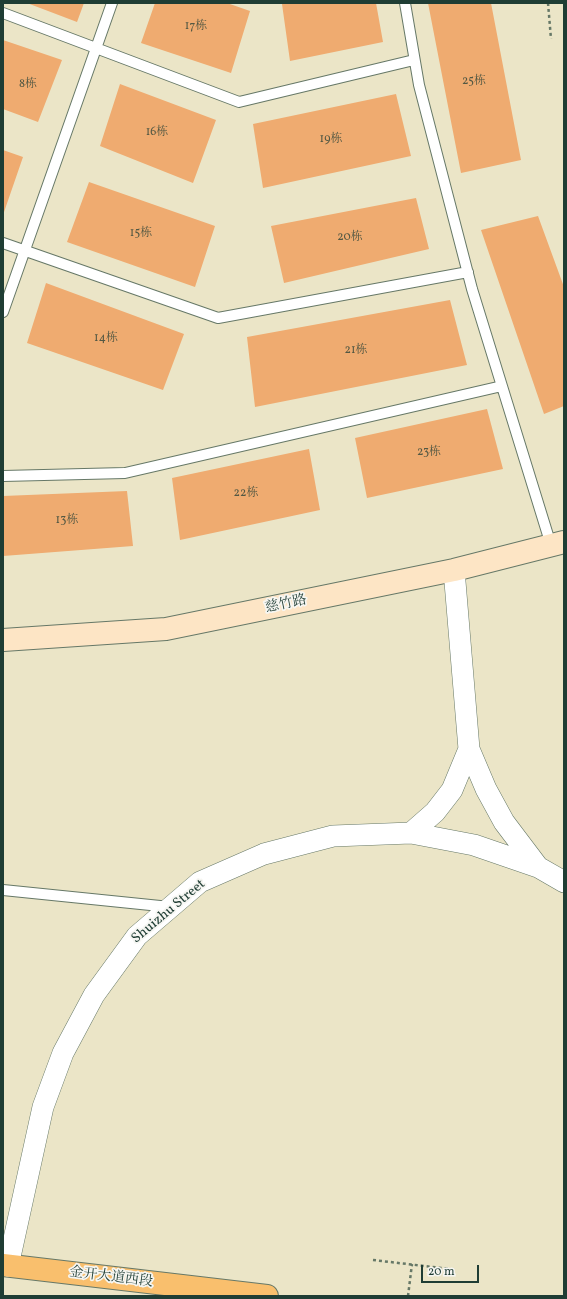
<!DOCTYPE html>
<html>
<head>
<meta charset="utf-8">
<style>
  body { margin:0 }
  #map { position:relative; width:567px; height:1299px; overflow:hidden; background:#ebe5c7; font-family:Vollkorn,serif }
  canvas { display:block }
  .frame { position:absolute; inset:0; border:4px solid #1f3d34; pointer-events:none }
  .scale { position:absolute; left:421px; top:1265px; width:58px; height:18px; box-sizing:border-box; border:2px solid #1f3d34; border-top:0; padding-left:5px; font-size:12px; line-height:14px; white-space:nowrap; color:#1f3d34; -webkit-text-stroke:3px #f6f6f2; paint-order:stroke }
</style>
</head>
<body>
<div id="map">
<canvas width="567" height="1299"></canvas>
<div class="frame"></div>
<div class="scale">20 m</div>
</div>
<script>
const c = document.querySelector('canvas').getContext('2d');
c.lineJoin = 'round';
function paint(path, color) { c.fillStyle = color; c.fill(path, 'evenodd'); }
function strokePath(path, color, width, dash) { c.strokeStyle = color; c.lineWidth = width; c.lineCap = dash ? 'butt' : 'round'; c.setLineDash(dash || []); c.stroke(path); }
function write(font, color, halo, rows, align = 'center') {
  c.font = font + ' Vollkorn,"Noto Serif SC",serif'; c.lineWidth = 3.5; c.setLineDash([]); c.textBaseline = 'middle'; c.strokeStyle = halo; c.fillStyle = color; for (const [text, x, y, turn = 0] of rows) {
    c.save(); c.translate(x, y); c.rotate((+turn || 0) * Math.PI / 180); c.textAlign = isNaN(turn) ? turn : align; if (halo) c.strokeText(text, 0, 0); c.fillText(text, 0, 0); c.restore();
  }
}
const building = new Path2D(`
  M27,3h57l-7,19z
  M155,3h72l23,8 -19,62 -90,-30z
  M285,3h91l7,39 -93,19 -8,-57z
  M428,3h63l30,157 -60,13z
  M3,40l59,20 -24,62 -35,-13z
  M120,84l96,36 -23,63 -93,-37z
  M396,94l15,62 -148,32 -10,-64z
  M3,150l20,7 -20,58z
  M89,182l126,44 -20,61 -128,-45z
  M416,198l13,51 -145,34 -13,-57z
  M538,216l26,71v119l-20,8 -63,-184z
  M46,283l138,51 -21,56 -136,-47z
  M450,300l17,65 -212,42 -8,-70z
  M487,409l16,60 -136,29 -12,-60z
  M309,449l11,61 -140,30 -8,-62z
  M127,491l6,55 -130,10v-60z`);
const path = new Path2D(`
  M548,3l3,36
  M373,1260l77,9
  M408,1296l4,-32`);
const lane = new Path2D(`
  M405,3l14,82 53,204 79,256
  M3,13l236,89 175,-42
  M3,243l215,75 250,-46
  M3,312l109,-309
  M3,476l122,-3 377,-87
  M3,890l167,17`);
const street = new Path2D(`
  M454,570l15,179 17,40 18,33 34,45
  M411,833l24,-21 17,-22 17,-41
  M8,1266l35,-159 20,-54 31,-58 43,-59 63,-54 64,-28 69,-18 78,-3 63,12 64,22 26,15`);
const secondary = new Path2D(`
  M3,640l163,-11 288,-59 110,-28`);
const primary = new Path2D(`
  M3,1265l264,31`);
const numberNames = [
  ["17栋",196,27],
  ["25栋",474,82],
  ["8栋",28,85],
  ["16栋",157,133],
  ["19栋",331,140],
  ["15栋",141,234],
  ["20栋",350,238],
  ["14栋",106,339],
  ["21栋",356,351],
  ["23栋",429,453],
  ["22栋",246,494],
  ["13栋",67,521]
];
const streetNames = [
  ["慈竹路",286,605,-12],
  ["Shuizhu Street",169,912,-40],
  ["金开大道西段",111,1278,7]
];
paint(building, '#efab70');
strokePath(lane, '#667867', 12);
strokePath(street, '#667867', 22);
strokePath(secondary, '#667867', 24);
strokePath(primary, '#667867', 24);
strokePath(path, '#667867', 2.5, [3, 3]);
strokePath(lane, '#fff', 10);
strokePath(street, '#fff', 21);
strokePath(secondary, '#fde5c5', 22);
strokePath(primary, '#f9bf6d', 22);
write('12px', '#535843', null, numberNames);
write('14px', '#1f3d34', '#f6f6f2', streetNames);
</script>
</body>
</html>
